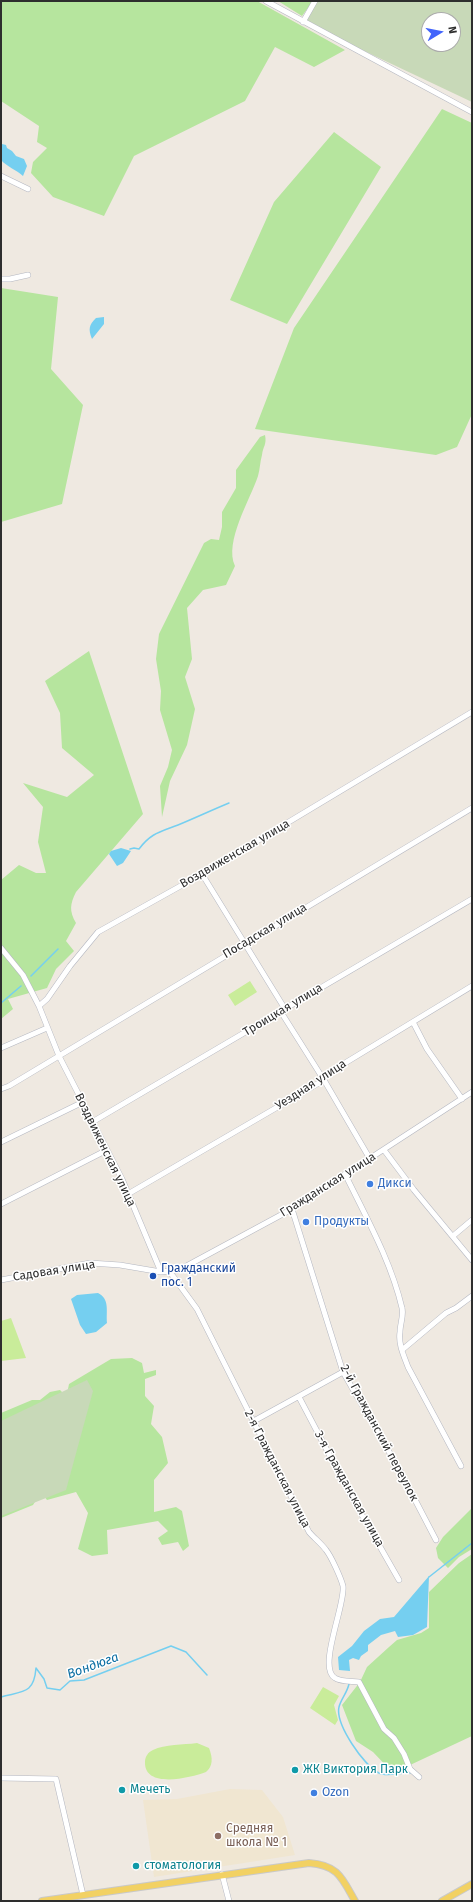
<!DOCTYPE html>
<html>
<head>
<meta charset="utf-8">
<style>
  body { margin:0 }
  #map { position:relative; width:473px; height:1902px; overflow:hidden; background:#efe9e1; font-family:"Fira Sans",sans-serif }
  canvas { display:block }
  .frame { position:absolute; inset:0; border:2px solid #2e2e2e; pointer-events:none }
  .north { position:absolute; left:421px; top:12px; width:40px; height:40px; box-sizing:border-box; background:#fff; border:1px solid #ababab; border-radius:50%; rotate:80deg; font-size:11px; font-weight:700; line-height:16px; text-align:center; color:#2e2e2e }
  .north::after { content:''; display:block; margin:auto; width:14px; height:18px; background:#4264fb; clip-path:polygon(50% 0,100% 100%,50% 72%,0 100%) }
</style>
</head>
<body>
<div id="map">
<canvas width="473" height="1902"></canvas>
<div class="frame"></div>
<div class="north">N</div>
</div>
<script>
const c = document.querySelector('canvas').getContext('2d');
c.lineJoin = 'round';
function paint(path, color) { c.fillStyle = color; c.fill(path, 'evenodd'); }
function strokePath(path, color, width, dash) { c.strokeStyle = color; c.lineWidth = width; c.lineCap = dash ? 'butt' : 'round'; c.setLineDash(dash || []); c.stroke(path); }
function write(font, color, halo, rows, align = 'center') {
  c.font = font + ' "Fira Sans",sans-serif'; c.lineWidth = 3; c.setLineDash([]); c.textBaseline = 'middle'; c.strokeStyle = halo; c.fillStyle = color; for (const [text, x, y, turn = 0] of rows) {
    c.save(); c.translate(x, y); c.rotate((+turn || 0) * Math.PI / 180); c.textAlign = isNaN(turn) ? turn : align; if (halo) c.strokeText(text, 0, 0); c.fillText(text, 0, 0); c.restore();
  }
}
const education = new Path2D(`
  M230,1789l32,1 21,27 12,38 -141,22 -11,-77 34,-1z`);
const green = new Path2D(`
  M1,1h256l88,49 -31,17 -39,-20 -30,54 -111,55 -30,60 -51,-19 -22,-24 2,-11 14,-14 -10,-6 2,-16 -38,-25z
  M278,1h35l-11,15z
  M442,109l30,14v291l-15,33 -21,8 -181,-26 39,-101z
  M334,132l47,35 -94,157 -57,-24 44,-98z
  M1,288l57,9 -7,72 32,36 -21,99 -61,18z
  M265,435c2,10 -2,11 -3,20 -2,7 -2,14 -4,21 -8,24 -34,66 -23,90l-9,19 -23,5 -16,18 5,51 -7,18 10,32 -8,36 -17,36 -8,36 -2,-31 8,-19 4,-17 -12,-40 1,-19 -5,-32 3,-25 45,-91 7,-4 8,1 3,-13v-15l14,-24v-18l24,-33z
  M89,651l54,163 -67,78c-6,12 -7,19 0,31l-10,18 8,10 -18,18 -9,19 -39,11 5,10 -12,10v-139l18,-15 17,8h10l-8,-31 5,-35 -20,-24 44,14 27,-22 -32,-27 -2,-35 -15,-32z
  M132,1358l10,5 2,10 12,-3v5l-11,4v17l9,10 -3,18 11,13 6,26 -14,17v32l22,-5 6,4 7,35 -6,5 -5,-9 -16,3 -4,-7 10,-7 -10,-10 -51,9 1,24 -16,2 -14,-7 10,-36 -12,-21 -29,8 -6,-8 -8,13 -32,13v-105l31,-13h8l10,-8 10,-2 4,4 19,-6 -15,1 1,-5 42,-25z
  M472,1508v41l-13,8 -11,11 -10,-10 -2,-10 7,-11z
  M472,1554v182l-79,37 -20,-21 -17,-11 -14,-36 18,-23 7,-15 22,-20 8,-7 24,-7 8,-5v-36l30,-29z`);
const cemetery = new Path2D(`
  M315,1h157v101l-169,-80zM429,20h24v24h-24z
  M87,1380l6,11 -27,99 -65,26v-95z`);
const pitch = new Path2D(`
  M250,981l7,11 -22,14 -7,-11z
  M11,1318l15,40 -25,3v-40z
  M323,1687l16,9 -5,9 4,15 -3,5 -25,-17z
  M197,1743l12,5c4,10 4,18 -3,24 -16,6 -62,17 -61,-10 0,-5 3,-10 8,-12 12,-6 30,-5 44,-7z`);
const water = new Path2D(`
  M2,144l4,1 1,3 5,3 4,5 8,3 3,7 -4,10c-6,-6 -16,-9 -22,-16z
  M104,317v7l-12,15c-4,-10 -3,-14 4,-21z
  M121,848l10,3 -8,12 -6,3 -8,-12 2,-3z
  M98,1293c12,6 8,18 9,30l-11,9 -10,2 -6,-9 -9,-26 6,-4z
  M429,1576l-2,51 -14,8 -15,2 -3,-6 -14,4 -13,10v6l-7,5 -2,4 -6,-2 -4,2 1,11 -11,-1 -1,-13 14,-11 12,-15 16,-12 14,-2z`);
const stream = new Path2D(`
  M130,849l4,-1 5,1c12,-16 21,-17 39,-24 17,-7 34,-15 51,-22
  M31,976l27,-27
  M1,1003l20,-17
  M429,1577l43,-34
  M349,1684c-2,9 -8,15 -10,23 -4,17 25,59 40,66 8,4 22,-1 31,0
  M1,1697c22,-6 33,-3 35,-29l8,11 3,9 13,2 10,-9 14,-1 87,-34 15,6 21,23`);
const minor = new Path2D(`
  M266,1l206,111
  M303,22l12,-21
  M1,176l27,13
  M1,279h9l18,-4
  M202,874l83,135
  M1,948l22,27 16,31
  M281,1012l41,65
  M413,1022l14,27 35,50
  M1,1048l46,-20
  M324,1080l46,79
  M1,1089l8,-3 463,-278
  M94,1121l378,-222
  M1,1142l82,-40
  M384,1150l30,40 58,70
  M345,1174c21,43 46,87 57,134 2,7 -2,16 -2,24 -2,12 4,24 8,35l53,99
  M128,1194l196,-114 -2,-3 150,-91
  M1,1204l106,-54
  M292,1209l51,163 56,97 37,71
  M453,1236l19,-16
  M161,1272l-39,-93 -63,-123 -20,-50 8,-7 23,-33 28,-34 104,-58 270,-162
  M170,1272l27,37 112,223c5,6 12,11 17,18 5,6 15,28 17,36 3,17 -26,82 -8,92 6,4 17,3 24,4l25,47 10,9 10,16 6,15 9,8
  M1,1280l89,-17 30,2 41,7 18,-2 113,-61 180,-117
  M402,1350l44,-37 10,-5 16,-12
  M299,1397l51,97 49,86
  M252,1422l91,-50
  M1,1778l55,1 27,116
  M222,1874l7,27`);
const major = new Path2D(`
  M42,1901l267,-38c29,2 33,15 46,38
  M442,1901l30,-17`);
const markers = [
  [370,1184,4,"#3f7fe0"],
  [306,1222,4,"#3f7fe0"],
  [153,1276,4,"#1a4fb4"],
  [295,1770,4,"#0f9aa8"],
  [122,1790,4,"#0f9aa8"],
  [314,1793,4,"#3f7fe0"],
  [218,1836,4,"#8d6e63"],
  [136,1866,4,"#0f9aa8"]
];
const streetNames = [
  ["Воздвиженская улица",235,854,-30],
  ["Посадская улица",265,931,-31],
  ["Троицкая улица",283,1010,-31],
  ["Уездная улица",311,1085,-33],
  ["Воздвиженская улица",105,1150,64],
  ["Гражданская улица",328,1185,-32],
  ["Садовая улица",54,1271,-9],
  ["2-й Гражданский переулок",379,1433,62],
  ["2-я Гражданская улица",277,1469,63],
  ["3-я Гражданская улица",349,1489,61]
];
const shopNames = [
  ["Дикси",378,1184],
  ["Продукты",314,1222],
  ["Ozon",322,1793]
];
const transitNames = [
  ["Гражданский",161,1269],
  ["пос. 1",161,1283]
];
const cultureNames = [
  ["ЖК Виктория Парк",303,1770],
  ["Мечеть",130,1790],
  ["стоматология",144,1866]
];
const educationNames = [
  ["Средняя",226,1829],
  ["школа № 1",226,1843]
];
const waterNames = [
  ["Вондюга",93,1666,-20]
];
paint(education, '#f0e6d1');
paint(green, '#b6e59e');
paint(cemetery, '#c8d9b8');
paint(pitch, '#c9ec9a');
paint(water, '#75cff0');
strokePath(stream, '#75cff0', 1.5);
strokePath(minor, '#b4b7c1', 6);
strokePath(major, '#c9c9c9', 8);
strokePath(minor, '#fff', 5);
strokePath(major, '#f2d163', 6);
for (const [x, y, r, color] of markers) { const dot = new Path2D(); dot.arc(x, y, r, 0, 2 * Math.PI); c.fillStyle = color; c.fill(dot); strokePath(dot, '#fff', 1.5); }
write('12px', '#2e2e2e', '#fff', streetNames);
write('12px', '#366cbe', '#fff', shopNames, 'left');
write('12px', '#164399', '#fff', transitNames, 'left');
write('12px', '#0d838f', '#fff', cultureNames, 'left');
write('12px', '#785e54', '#fff', educationNames, 'left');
write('italic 13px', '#0d6fa3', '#fff', waterNames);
</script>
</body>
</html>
